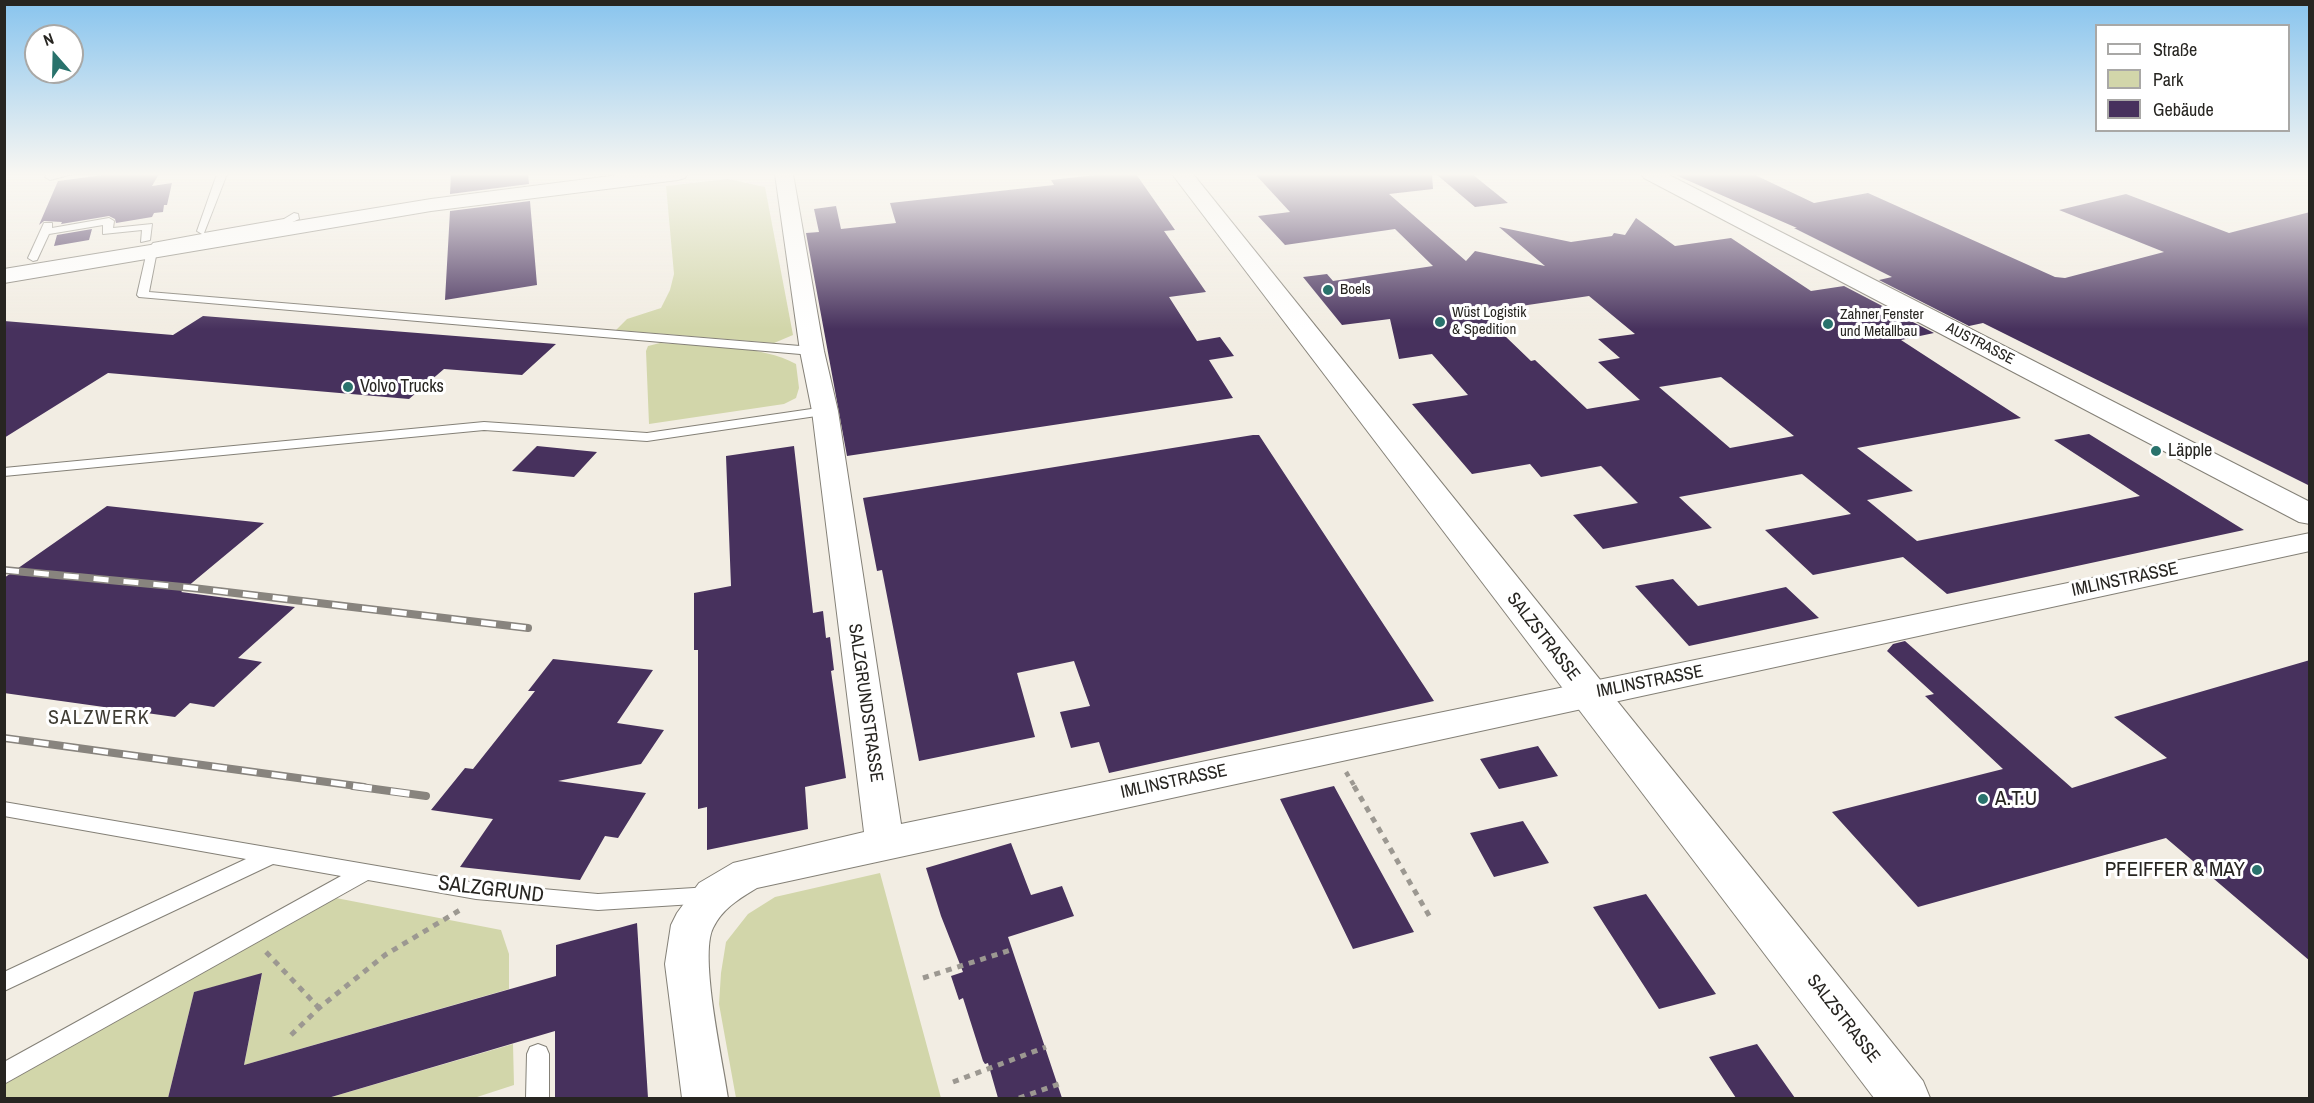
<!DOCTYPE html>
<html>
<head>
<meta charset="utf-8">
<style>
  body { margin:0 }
  #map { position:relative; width:2314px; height:1103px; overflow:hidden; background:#f2ede3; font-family:"Archivo Narrow",sans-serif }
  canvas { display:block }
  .frame { position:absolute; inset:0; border:6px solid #272521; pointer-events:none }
  .legend { position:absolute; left:2095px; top:24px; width:195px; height:108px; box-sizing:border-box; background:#fff; border:2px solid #a9a8a6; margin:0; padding:8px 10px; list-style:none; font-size:18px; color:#272521 }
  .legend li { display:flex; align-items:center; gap:12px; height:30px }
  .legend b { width:30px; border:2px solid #a9a8a6 }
  .north { position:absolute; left:24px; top:24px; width:60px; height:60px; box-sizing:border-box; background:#fff; border:2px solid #a9a8a6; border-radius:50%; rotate:340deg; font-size:16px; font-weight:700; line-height:24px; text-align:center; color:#272521 }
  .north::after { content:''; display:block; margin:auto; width:21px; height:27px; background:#29726c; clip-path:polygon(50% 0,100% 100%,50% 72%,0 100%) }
</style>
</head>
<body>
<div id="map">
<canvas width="2314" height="1103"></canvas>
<div class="frame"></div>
<ul class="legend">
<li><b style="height:8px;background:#fff"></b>Straße</li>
<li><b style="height:16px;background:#d2d6aa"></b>Park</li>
<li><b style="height:16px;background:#47315d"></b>Gebäude</li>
</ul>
<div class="north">N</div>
</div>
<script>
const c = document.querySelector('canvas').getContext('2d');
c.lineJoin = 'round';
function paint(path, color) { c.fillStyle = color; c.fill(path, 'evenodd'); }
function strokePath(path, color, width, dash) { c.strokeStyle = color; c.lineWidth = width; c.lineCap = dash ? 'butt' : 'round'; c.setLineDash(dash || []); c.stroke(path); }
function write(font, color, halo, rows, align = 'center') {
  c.font = font + ' "Archivo Narrow",sans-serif'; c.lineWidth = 6; c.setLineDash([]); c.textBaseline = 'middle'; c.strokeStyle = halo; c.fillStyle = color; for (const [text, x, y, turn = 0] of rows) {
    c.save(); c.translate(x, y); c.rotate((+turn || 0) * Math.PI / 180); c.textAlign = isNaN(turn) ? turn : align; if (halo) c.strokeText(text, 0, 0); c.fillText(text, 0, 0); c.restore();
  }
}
const green = new Path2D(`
  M728,179l37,8 28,148 -19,8 -158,-13 11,-11 34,-11 9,-18 4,-16 -8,-88z
  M660,343c40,3 103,2 136,21l3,24 -3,10 -12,6 -135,20 -3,-73 2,-5z
  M880,873l61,225h-205l-17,-94 2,-31 5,-31 22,-28 27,-17z
  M336,898l165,32 8,24v35l-265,76 18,-91 -68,18 -26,106h-163l-1,-14z
  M513,1044l1,41 -40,13h-146z`);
const building = new Path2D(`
  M111,174h48l-7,12 20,-3 -5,22h-3l-1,7 -9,1 -2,4 -36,6 -1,-4 -6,-3 -48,8 1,-2 -18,-1 -5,4 19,-44z
  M451,174h77l1,10 -79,10z
  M1105,174h31l39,56 -11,1 42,61 -37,5 28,44 23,-4 14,19 -25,4 24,38 -386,58 -41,-223 13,-1 -5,-23 22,-3 5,23 55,-6 -6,-20 164,-18 -3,-5z
  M1255,174h177l1,15 -44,5 77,67 9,-10 70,15 -46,-39 72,15 41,-6 2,-3 11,2 11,-17 39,28 56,-8 80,53 33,-5 90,47 -33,7 120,78 -164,30 56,43 -46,9 50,41 223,-45 -86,-56 35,-6 155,96 -297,64 -44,-37 -90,18 -48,-45 86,-16 -49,-40 -123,23 33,31 -109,21 -30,-34 65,-12 -37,-37 -60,11 -11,-13 -58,10 -60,-70 56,-9 -36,-41 -33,5 -9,-40 -48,6 -39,-48 24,-3 6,7 100,-15 -38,-37 -110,16 -27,-29 32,-4zM1589,296l46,38 -37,5 22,19 -22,4 42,38 -53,9 -52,-49 -4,1 -51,-49zM1721,377l73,59 -64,12 -71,-61z
  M1436,174h36l36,29 -33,4z
  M1673,174h80l61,29 54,-10 187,84 10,1 99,-26 -105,-42 67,-16 103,39 81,-21v274l-327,-163 -14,3 -90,-46 13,-3 -98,-49h3z
  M530,201l7,84 -92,15 5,-89z
  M92,229l-3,11 -35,6 3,-11z
  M203,316l240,19 113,9 -34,31 -78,-6 -35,30 -301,-26 -104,65v-117l169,14z
  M1253,435h6l175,266 -325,72 -10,-31 -28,6 -11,-36 30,-6 -16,-45 -57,12 18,64 -116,24 -37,-191 -5,1 -14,-73z
  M537,446l60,6 -23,25 -62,-6z
  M794,446l19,167 10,-2 3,27 4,-1 4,33 -3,1 15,107 -41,9 3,42 -101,21v-43l-9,2v-159h-4v-57l37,-7 -5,-130z
  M107,506l157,17 -83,69 114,15 -57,51 24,4 -48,45 -24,-4 -15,14 -171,-24v-115z
  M1673,579l25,27 88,-19 33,31 -130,28 -54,-60z
  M1905,641l167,147 95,-30 -53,-41 196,-57v301l-144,-123 -248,69 -86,-95 171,-43 -78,-73 9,-2 -47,-43 6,-7z
  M553,659l100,11 -36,53 47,7 -23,34 -83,17 88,12 -28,45 -13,-2 -25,44 -120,-13 33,-48 -62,-9 34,-42 8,1 62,-78h-7z
  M1538,746l20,30 -59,13 -19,-30z
  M1334,786l36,66 44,80 -61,17 -73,-150z
  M1523,821l26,42 -55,14 -24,-44z
  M1011,843l20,52 31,-9 12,30 -66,21 54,161h-64l-10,-35 -3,1 -2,-3 -20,-63 -4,2 -8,-24 12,-4 -22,-56 -15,-48z
  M1646,894l70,100 -57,15 -66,-102z
  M637,923l11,175h-93v-67l-227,67h-160l26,-106 68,-19 -18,92 312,-89v-31z
  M1757,1044l38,54h-59l-27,-41z`);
const pathFar1 = new Path2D(`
  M1346,772l9,15`);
const path = new Path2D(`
  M1354,786l77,133
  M266,952l53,56
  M923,978l91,-29
  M291,1035l28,-27 66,-53 75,-45
  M953,1082l93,-35
  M1019,1098l40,-14`);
const service = new Path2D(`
  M46,174h27l-23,6 -5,-3z
  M217,174h10l-23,59 80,-14 10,-6 4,1 1,5 -13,6 -126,23 -3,3 -8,41 663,55 6,4 -6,4 -673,-58 -2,-2 10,-44 6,-8 49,-9 -5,-3z
  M109,218l5,3 -1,7 39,-4 -2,16 -9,2 1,-12 -39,4v-9l-54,9 -12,26 -4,1 -5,-3 16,-35h8v5z
  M825,407l6,4 -1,3 -183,27 -163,-11 -480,46v-8l480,-46 163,11z
  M4,802l472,81 122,11 112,-7 7,2 3,6 -3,6 -7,2 -112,7 -122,-11 -108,-19 -364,204v-22l337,-186 -68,-12 -269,127v-19l242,-113 -242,-43z
  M538,1044l8,3 3,7v44h-23l1,-44 3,-7z`);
const minor = new Path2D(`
  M775,174h18l31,177 14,60 63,413 1409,-291v18l-1553,337c-18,11 -34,20 -44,40 -14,28 10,134 15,170h-46l-17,-134 6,-39 6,-12 22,-30 34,-20 131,-31 -52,-421 -12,-60z`);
const tertiary = new Path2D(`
  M1172,174h21l730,907 7,17h-56z`);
const secondary = new Path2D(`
  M1641,174h26l643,328v22l-11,-2 -655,-344z`);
const primary = new Path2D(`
  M626,174h62l-3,4 -7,2 -247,31 -427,72v-14l427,-70z`);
const railFar1 = new Path2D(`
  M4,570l189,18 335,40
  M4,738l360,49`);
const rail = new Path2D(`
  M353,786l73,10`);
const markers = [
  [1328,290,6,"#29726c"],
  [1440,322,6,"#29726c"],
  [1828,324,6,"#29726c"],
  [348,387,6,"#29726c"],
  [2156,451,6,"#29726c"],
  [1983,799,6,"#29726c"],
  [2257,870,6,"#29726c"]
];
const farPoinames = [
  ["Boels",1340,290],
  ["Wüst Logistik",1452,313],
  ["& Spedition",1452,330],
  ["Zahner Fenster",1840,315],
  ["und Metallbau",1840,332]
];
const farStreetnames = [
  ["AUSTRASSE",1980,344,27]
];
const poiNames = [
  ["Volvo Trucks",360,387],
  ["Läpple",2168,451]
];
const streetNames = [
  ["IMLINSTRASSE",2125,580,-12],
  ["SALZSTRASSE",1543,637,52],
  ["IMLINSTRASSE",1650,682,-11],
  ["SALZGRUNDSTRASSE",865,703,82],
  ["IMLINSTRASSE",1174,782,-12],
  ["SALZSTRASSE",1843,1019,52]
];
const neighbourhoodNames = [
  ["SALZWERK",99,719]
];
const nearPoinames = [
  ["A.T.U",1995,799],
  ["PFEIFFER & MAY",2245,870,"right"]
];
const nearStreetnames = [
  ["SALZGRUND",491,890,7]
];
paint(green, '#d2d6aa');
paint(building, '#47315d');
strokePath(service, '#848077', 2);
strokePath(minor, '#848077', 2);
strokePath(tertiary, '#848077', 2);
strokePath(secondary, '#848077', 2);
strokePath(primary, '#848077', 2);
strokePath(pathFar1, '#9c9891', 4.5, [5, 5]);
strokePath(path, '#9c9891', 5, [6, 6]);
paint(service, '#fff');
paint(minor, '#fff');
paint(tertiary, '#fff');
paint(secondary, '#fff');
paint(primary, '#fff');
strokePath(railFar1, '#88847e', 8);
strokePath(rail, '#88847e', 8);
strokePath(railFar1, '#fff', 5, [15]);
strokePath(rail, '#fff', 6, [19]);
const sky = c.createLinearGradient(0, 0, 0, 329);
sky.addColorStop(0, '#88c4ee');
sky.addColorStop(0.53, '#f9f7f2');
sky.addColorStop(1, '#f9f7f200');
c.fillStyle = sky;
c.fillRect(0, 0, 2314, 329);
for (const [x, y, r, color] of markers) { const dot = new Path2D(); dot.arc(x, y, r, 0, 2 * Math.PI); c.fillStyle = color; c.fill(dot); strokePath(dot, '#fff', 2); }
write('15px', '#272521', '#fff', farPoinames, 'left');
write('15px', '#272521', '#fff', farStreetnames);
write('18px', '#272521', '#fff', poiNames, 'left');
write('18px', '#272521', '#fff', streetNames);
c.letterSpacing = '1.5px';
write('20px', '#403d34', '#fff', neighbourhoodNames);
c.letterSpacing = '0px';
write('21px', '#272521', '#fff', nearPoinames, 'left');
write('21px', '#272521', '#fff', nearStreetnames);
</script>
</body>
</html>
